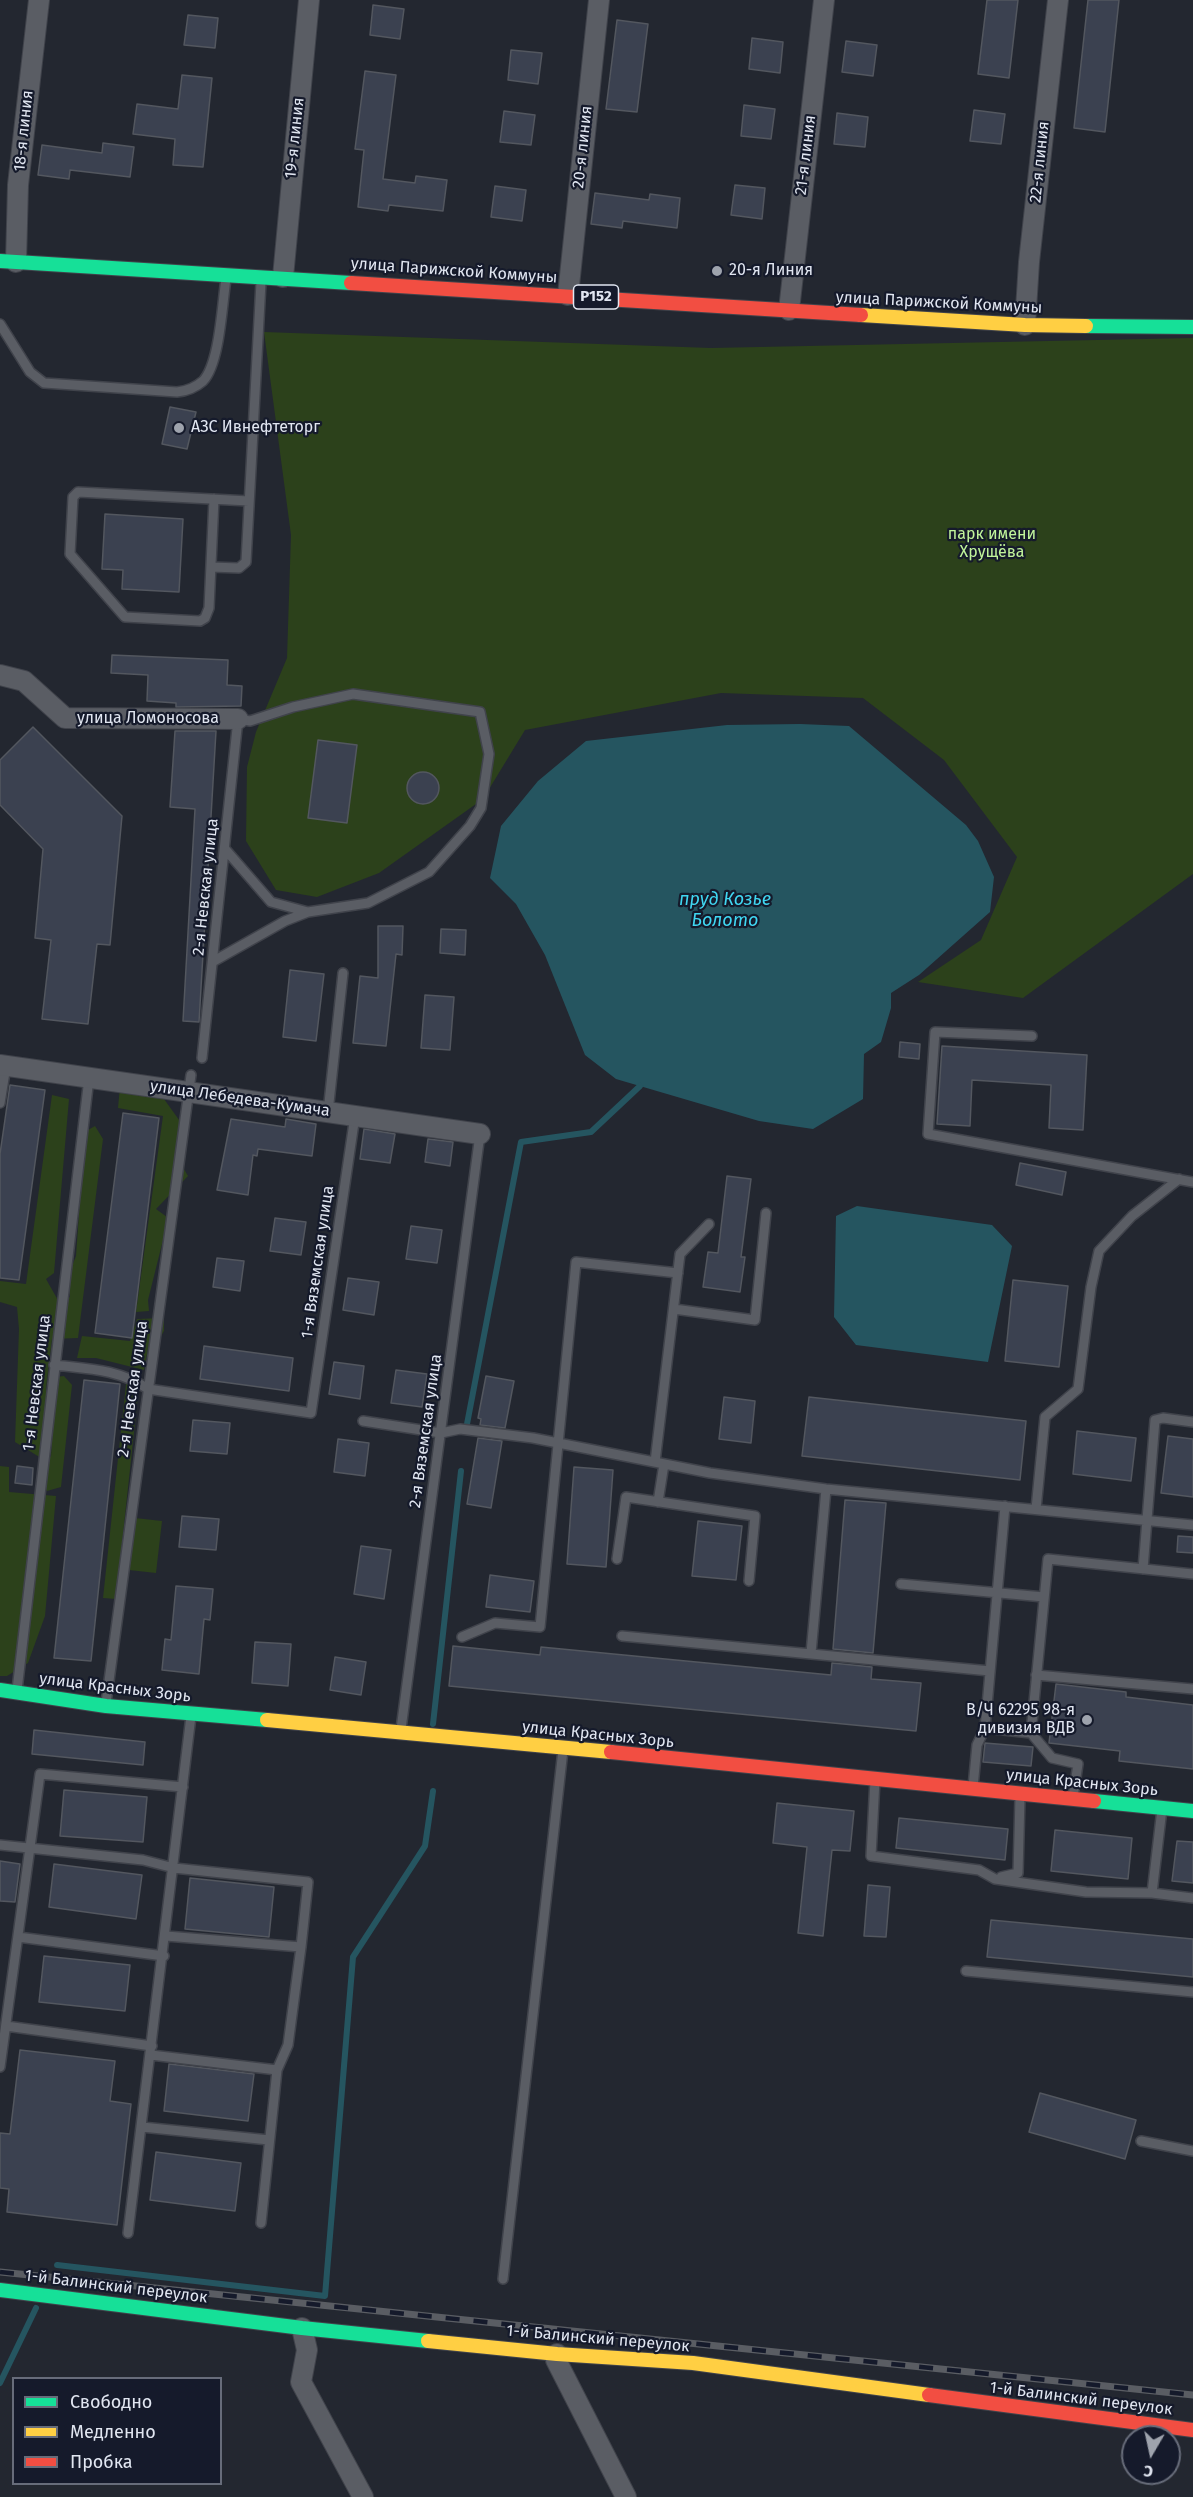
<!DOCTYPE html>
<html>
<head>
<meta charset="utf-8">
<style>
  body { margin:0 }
  #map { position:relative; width:1193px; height:2497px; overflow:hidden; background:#232730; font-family:"Fira Sans",sans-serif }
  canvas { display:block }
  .legend { position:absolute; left:12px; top:2377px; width:210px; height:108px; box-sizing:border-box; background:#151a2b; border:2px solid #676c7a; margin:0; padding:8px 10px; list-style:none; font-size:18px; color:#e1e6f1 }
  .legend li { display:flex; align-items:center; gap:12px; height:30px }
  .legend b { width:30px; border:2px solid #676c7a }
  .north { position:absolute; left:1121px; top:2425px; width:60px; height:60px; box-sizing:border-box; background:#151a2b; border:2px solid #676c7a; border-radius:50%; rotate:189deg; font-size:16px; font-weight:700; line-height:24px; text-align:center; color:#e1e6f1 }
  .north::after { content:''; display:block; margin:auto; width:21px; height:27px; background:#9ea3ad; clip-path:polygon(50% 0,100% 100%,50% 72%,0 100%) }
</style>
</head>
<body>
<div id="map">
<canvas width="1193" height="2497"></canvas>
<ul class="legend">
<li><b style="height:8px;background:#16e098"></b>Свободно</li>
<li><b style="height:8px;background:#ffcf43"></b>Медленно</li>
<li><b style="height:8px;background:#f24e42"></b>Пробка</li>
</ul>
<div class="north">С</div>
</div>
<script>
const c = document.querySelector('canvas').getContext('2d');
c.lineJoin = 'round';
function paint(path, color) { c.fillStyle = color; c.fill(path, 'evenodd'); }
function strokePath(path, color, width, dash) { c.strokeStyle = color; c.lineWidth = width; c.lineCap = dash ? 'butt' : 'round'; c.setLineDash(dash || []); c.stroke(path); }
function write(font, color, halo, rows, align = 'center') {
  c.font = font + ' "Fira Sans",sans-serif'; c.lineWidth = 4.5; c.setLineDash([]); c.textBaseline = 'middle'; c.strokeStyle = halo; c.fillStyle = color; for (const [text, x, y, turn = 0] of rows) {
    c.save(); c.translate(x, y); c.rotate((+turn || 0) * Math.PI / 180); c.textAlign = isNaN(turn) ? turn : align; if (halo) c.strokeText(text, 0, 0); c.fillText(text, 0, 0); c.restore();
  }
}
const green = new Path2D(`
  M264,332l447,16 482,-10v536l-170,124 -105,-16 63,-42 36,-83 -73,-97 -81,-62 -142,-5 -196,37 -42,69 -104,74 -62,24 -41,-7 -30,-49 1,-74 9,-35 31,-74 4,-123z
  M120,1086c16,4 27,12 44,13l18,25 -1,40 7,12 -32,33 11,8 10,-7 -1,20 -13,10 -15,60 1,11 -13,1 27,-196 -45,-8z
  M52,1095l17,4 -15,174 -8,6 13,23 11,-5 -2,-21 8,-20 4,-56 -2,-48 3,-18 14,-8 8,13 -25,199 -26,1 -6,49v53l-5,17 -26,-16 4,-113 -2,-22 -17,-5v-21l26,3z
  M164,1318v13l-9,16 -5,-9 -6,32 -48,-12h-19l5,-22 48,5 7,-22z
  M64,1376l8,9 -11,102 -14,4 -9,-12 5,-15 8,-8 5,-79z
  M126,1384l13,2 -23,213 -13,-1z
  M0,1466l9,1v25l47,4 -11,120 -17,47 -21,13h-7z
  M135,1518l27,3 -6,52 -27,-3z`);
const water = new Path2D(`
  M800,724l49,2 117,99 12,16 16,36 -4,35 -71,63 -28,18v15l-10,34 -17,12 -1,45 -50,30 -54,-8 -143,-42 -31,-24 -40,-100 -29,-51 -26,-26 11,-52 37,-45 48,-40 141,-16z
  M857,1206l135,19 20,21 -24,116 -132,-17 -22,-28 2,-101z`);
const stream = new Path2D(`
  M467,1424l54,-282 70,-10 49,-46
  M433,1724l28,-253
  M57,2265l268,31 28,-339 72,-111 8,-55
  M0,2383l36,-75`);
const building = new Path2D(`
  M987,0h31l-9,78 -31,-4z
  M1088,0h31l-14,132 -31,-4z
  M373,5l31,4 -4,30 -30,-4z
  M188,15l30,3 -3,30 -31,-3z
  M617,20l31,4 -11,88 -31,-3z
  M752,38l31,4 -3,31 -31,-4z
  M846,41l31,4 -4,31 -31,-4z
  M511,50l31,3 -4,31 -30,-4z
  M365,71l31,4 -13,104 32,4 1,-7 31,4 -4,31 -54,-6 -1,6 -30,-4 6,-57 -9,-1z
  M182,75l30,3 -9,89 -30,-2 2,-26 -42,-5 4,-30 41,5z
  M744,105l31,4 -4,30 -30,-3z
  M974,110l31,4 -4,30 -31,-3z
  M504,111l31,4 -4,30 -31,-3z
  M837,113l31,4 -3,30 -31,-3z
  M103,143l31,4 -4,30 -60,-7 -1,9 -31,-4 4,-30 60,8z
  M735,185l30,3 -3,31 -31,-4z
  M495,186l31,4 -4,31 -31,-4z
  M595,193l54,7 1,-6 30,4 -3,30 -54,-7 -1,7 -31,-4z
  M170,407l26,5 -9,37 -25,-5z
  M105,514l78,5 -4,73 -57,-3 1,-19 -21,-1z
  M112,655l116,5 -1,25 15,1 -1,20 -65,1v-4l-29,-2 1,-26 -37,-2z
  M33,727l89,89 -12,129 -13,-1 -9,80 -46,-5 9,-79 -16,-2 8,-89 -43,-44v-45z
  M175,731h41l-17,291 -16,-1 12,-212 -25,-2z
  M318,740l39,5 -10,78 -39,-5z
  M407 788a16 16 0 1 1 32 0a16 16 0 1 1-32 0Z
  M378,926h25l-1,29 -6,-1 -10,92 -33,-3 7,-67 18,2z
  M441,929l25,1 -1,25 -25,-2z
  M290,970l34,4 -8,67 -33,-4z
  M425,995l29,2 -4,53 -29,-2z
  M900,1042l20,2 -1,15 -20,-2z
  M942,1046l145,9 -4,75 -34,-2 2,-43 -79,-5 -2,46 -33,-2z
  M10,1085l35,5 -26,190 -19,-2v-124z
  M123,1113l36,5 -27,220 -37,-5z
  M231,1119l54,8 1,-8 30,5 -4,32 -54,-7 -1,7 -4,-1 -5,40 -31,-5z
  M364,1129l31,5 -5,29 -30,-4z
  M428,1139l25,3 -3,24 -25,-4z
  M1020,1163l46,9 -4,23 -46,-10z
  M727,1176l24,3 -10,78h4l-5,35 -37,-5 5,-35 10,1z
  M275,1218l31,4 -5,33 -31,-4z
  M411,1226l31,4 -5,33 -31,-4z
  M217,1258l27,3 -4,30 -27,-4z
  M348,1278l31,4 -5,33 -31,-5z
  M1013,1280l55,6 -9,81 -54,-6z
  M204,1346l89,12 -4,33 -89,-12z
  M334,1362l30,4 -4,33 -31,-5z
  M396,1370l31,4 -5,33 -31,-4z
  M486,1376l28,5 -9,47 -25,-3 1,-6 -3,-1z
  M84,1380l36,4 -29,277 -37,-3z
  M724,1397l31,4 -4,42 -32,-4z
  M809,1397l217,24 -6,59 -218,-24z
  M193,1420l37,3 -3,31 -37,-3z
  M1077,1431l59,7 -5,43 -58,-7z
  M1168,1436l25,3v58l-32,-4z
  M478,1438l24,3 -11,67 -24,-4z
  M338,1439l31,4 -4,33 -31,-4z
  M17,1466l16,2 -1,17 -17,-2z
  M574,1467l39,3 -7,97 -39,-3z
  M845,1500l41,3 -13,150 -40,-4z
  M182,1516l37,3 -3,31 -37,-3z
  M698,1521l44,5 -6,54 -44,-4z
  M1178,1536l15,1v16l-16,-1z
  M361,1546l30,4 -7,49 -30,-5z
  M490,1575l44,6 -4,31 -44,-5z
  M176,1586l37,3 -3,31 -6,-1 -5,55 -37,-4 3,-31 6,1z
  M255,1642l36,2 -3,42 -36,-3z
  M453,1646l87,9 1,-8 290,28 1,-12 40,4 -1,12 50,4 -5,48 -467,-45z
  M335,1657l31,5 -5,33 -31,-5z
  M1056,1684l70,8v5l67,8v64l-74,-8 1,-10 -71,-8z
  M34,1730l111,12 -2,23 -111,-11z
  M985,1743l48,4 -2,19 -48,-4z
  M64,1790l83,7 -4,45 -83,-6z
  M777,1803l77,8 -4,40 -18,-1 -9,86 -25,-3 9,-86 -34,-4z
  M899,1818l109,11 -3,31 -109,-12z
  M1055,1830l77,8 -4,41 -77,-8z
  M1177,1841l16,1v41l-21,-2z
  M0,1861l20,3 -5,38 -15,-1z
  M54,1864l88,11 -6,44 -87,-12z
  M190,1878l84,9 -5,50 -84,-8z
  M868,1885l22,2 -4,50 -22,-1z
  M991,1920l202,19v38l-206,-20z
  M44,1956l86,9 -5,46 -86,-9z
  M20,2050l95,11 -5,40 21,3 -14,121 -110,-13 2,-23 -9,-1v-55l10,1z
  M169,2064l85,10 -6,47 -84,-10z
  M1040,2093l96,27 -11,39 -96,-27z
  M156,2152l85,11 -6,48 -85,-11z`);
const lane = new Path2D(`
  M0,324l30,48 14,11 133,9c10,-1 18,-4 26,-11 17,-18 19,-77 23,-102
  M214,499l-5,109 -4,10 -5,3 -75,-4 -55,-63 3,-57 5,-5 171,9
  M211,567l28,1 7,-6 15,-280
  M225,849l46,53 37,10
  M1032,1036l-97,-4 -7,102 265,48
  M202,1058l36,-339 12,2 43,-14 60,-13 127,18 9,42 -8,54 -11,18 -41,46 -61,31 -60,9 -23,9 -71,40
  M0,1103l6,-37
  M328,1112l15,-139
  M674,1309l81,11 11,-107
  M54,1365c35,4 64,4 94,24l163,24 44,-297
  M363,1421l78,12 19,-4 73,9 177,35 116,16 367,36
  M655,1462l25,-208 29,-30
  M658,1502l6,-38
  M1005,1506l-20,222 46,5 17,-174 145,15
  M1036,1509l9,-92 33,-28 13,-102 8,-36 33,-35 47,-37
  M617,1559l9,-62 129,19 -6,65
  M1143,1569l12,-149 8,-2 30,4
  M901,1584l143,13
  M622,1636l368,35
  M462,1637l33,-14 45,4 36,-365 102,11
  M811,1653l15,-164
  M1036,1675l157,14
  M17,1690l72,-612
  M106,1703l85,-628
  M401,1729l79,-595
  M1031,1733l21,25 26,6 -5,33
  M875,1780l-4,76 108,14 16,9 91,13 66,1
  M973,1787l4,-42 8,-17
  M1162,1809l-10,84 41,5
  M0,1845l143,15 31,8 134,14 -7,65
  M1001,1877l17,-4 2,-76
  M166,1936l135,11 -13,98 -11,25
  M18,1937l146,19
  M966,1971l227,21
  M6,2026l146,20
  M151,2055l126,15 -16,153
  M0,2067l40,-293 143,13
  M142,2127l127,13
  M1141,2141l52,10
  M128,2233l63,-517
  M503,2279l60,-529`);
const street = new Path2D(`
  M16,262l2,-77 21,-185
  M283,277l26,-277
  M568,295l31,-295
  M789,310l35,-310
  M1025,325l4,-63 29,-262
  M0,675l24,6 41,37 173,1
  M0,1065l480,69
  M302,2328l5,22 -6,32 62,115
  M557,2354l-1,6 70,137`);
const fast = new Path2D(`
  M0,261l351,22
  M1086,326l107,1
  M0,1690l106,16 161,14
  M1094,1801l99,10
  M0,2290l302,38 126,13`);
const slow = new Path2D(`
  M861,315l164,10 61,1
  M267,1720l344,32
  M428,2341l129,13 136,9 236,32`);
const jam = new Path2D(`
  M351,283l510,32
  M611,1752l483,49
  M929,2395l264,35`);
const rail = new Path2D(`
  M0,2272l1193,123`);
const markers = [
  [717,271,6,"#9ea3ad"],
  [179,428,6,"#9ea3ad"],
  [1087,1720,6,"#9ea3ad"]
];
const shields = [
  [596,297,45]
];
const shieldNames = [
  ["Р152",596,297]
];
const streetNames = [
  ["18-я линия",24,131,-84],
  ["19-я линия",295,138,-84],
  ["20-я линия",583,147,-84],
  ["21-я линия",806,155,-83],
  ["22-я линия",1040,162,-84],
  ["улица Парижской Коммуны",454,271,4],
  ["улица Парижской Коммуны",939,303,3],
  ["улица Ломоносова",148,719],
  ["2-я Невская улица",206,887,-84],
  ["улица Лебедева-Кумача",240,1099,8],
  ["1-я Вяземская улица",318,1262,-82],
  ["1-я Невская улица",37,1383,-83],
  ["2-я Невская улица",133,1389,-82],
  ["2-я Вяземская улица",426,1431,-82],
  ["улица Красных Зорь",115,1688,7],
  ["улица Красных Зорь",598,1735,6],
  ["улица Красных Зорь",1082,1783,6],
  ["1-й Балинский переулок",116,2287,7],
  ["1-й Балинский переулок",598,2339,5],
  ["1-й Балинский переулок",1081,2399,7]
];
const poiNames = [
  ["20-я Линия",729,271],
  ["АЗС Ивнефтеторг",191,428],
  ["В/Ч 62295 98-я",1075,1711,"right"],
  ["дивизия ВДВ",1075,1729,"right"]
];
const parkNames = [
  ["парк имени",992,535],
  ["Хрущёва",992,553]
];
const waterNames = [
  ["пруд Козье",725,900],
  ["Болото",725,921]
];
paint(green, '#2c411b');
paint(water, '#255560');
strokePath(stream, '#255560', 6);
paint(building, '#3b4150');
strokePath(building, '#53575f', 1.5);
strokePath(lane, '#40434b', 12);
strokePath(street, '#40434b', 22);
strokePath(fast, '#40434b', 16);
strokePath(slow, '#40434b', 16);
strokePath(jam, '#40434b', 16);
strokePath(lane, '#5a5d64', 9);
strokePath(street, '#5a5d64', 20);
strokePath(fast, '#16e098', 14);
strokePath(slow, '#ffcf43', 14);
strokePath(jam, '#f24e42', 14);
strokePath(rail, '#5a5d63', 7);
strokePath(rail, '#151a2b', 4.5, [14]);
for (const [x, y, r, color] of markers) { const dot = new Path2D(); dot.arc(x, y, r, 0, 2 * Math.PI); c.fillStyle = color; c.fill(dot); strokePath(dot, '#151a2b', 2); }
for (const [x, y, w] of shields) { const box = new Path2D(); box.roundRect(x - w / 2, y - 12, w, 24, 4.5); c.fillStyle = '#151a2b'; c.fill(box); strokePath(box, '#e1e6f1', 1.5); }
write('bold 15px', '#e1e6f1', null, shieldNames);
write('16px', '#e1e6f1', '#151a2b', streetNames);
write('16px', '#e1e6f1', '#151a2b', poiNames, 'left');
write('16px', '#c1f49b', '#151a2b', parkNames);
write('italic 18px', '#40d7f2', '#151a2b', waterNames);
</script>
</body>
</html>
